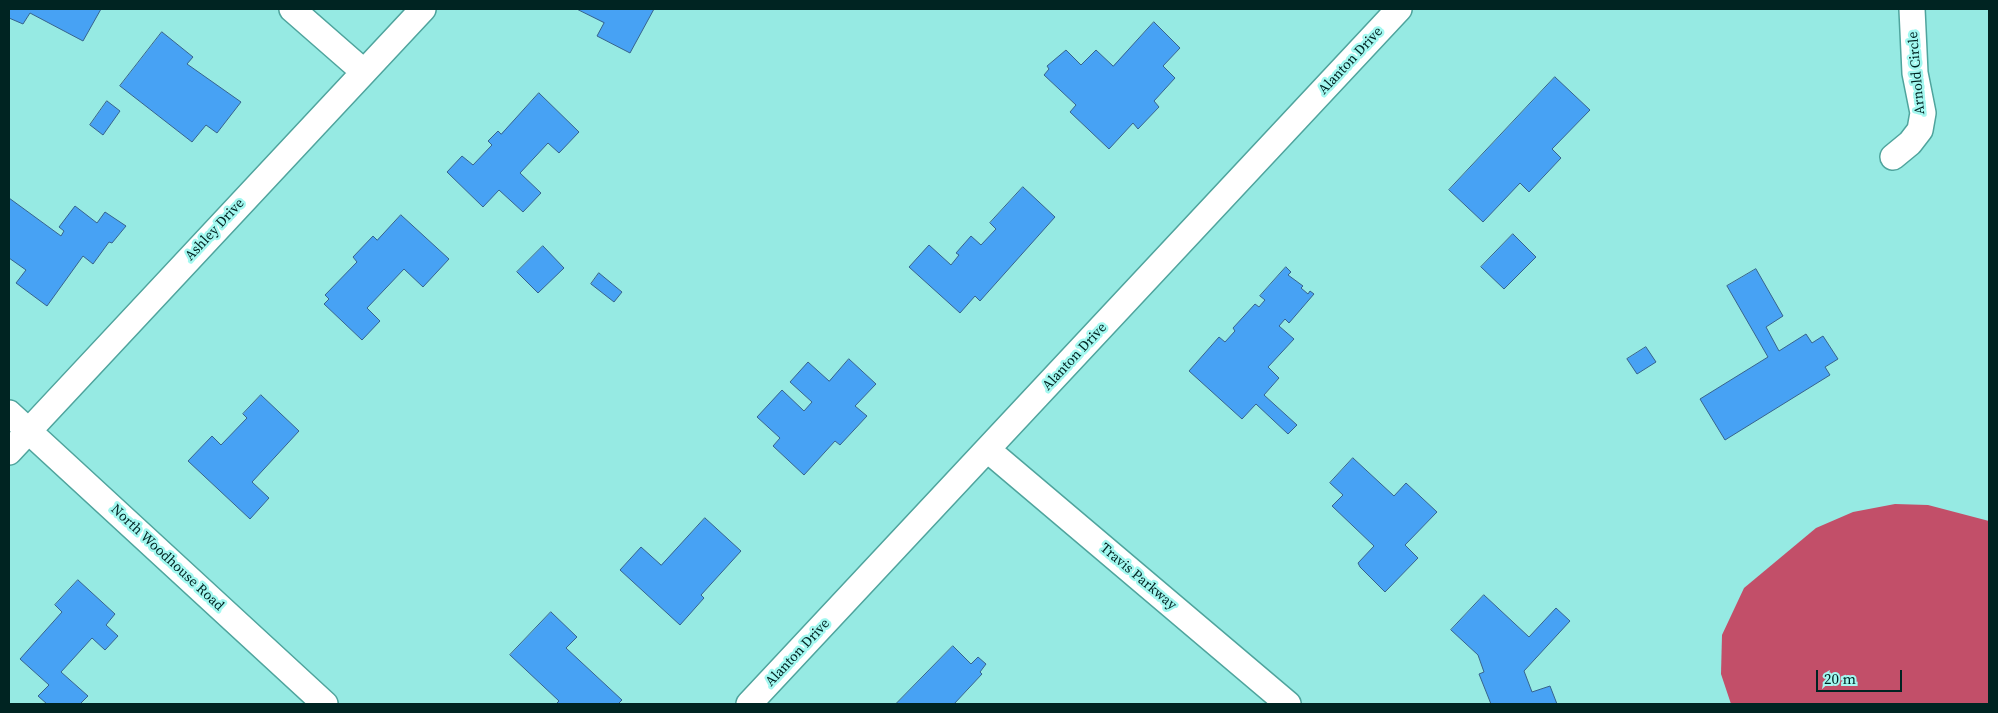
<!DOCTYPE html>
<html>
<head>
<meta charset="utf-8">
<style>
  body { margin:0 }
  #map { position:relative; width:1998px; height:713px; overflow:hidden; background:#96eae3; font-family:"Source Serif 4",serif }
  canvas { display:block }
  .frame { position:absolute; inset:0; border:10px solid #002422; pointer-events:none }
  .scale { position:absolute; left:1816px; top:670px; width:86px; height:22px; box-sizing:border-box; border:2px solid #002422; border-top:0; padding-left:6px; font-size:15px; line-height:18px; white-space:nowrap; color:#002422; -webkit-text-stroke:4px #a3f8f0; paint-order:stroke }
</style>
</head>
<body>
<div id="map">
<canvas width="1998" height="713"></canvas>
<div class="frame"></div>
<div class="scale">20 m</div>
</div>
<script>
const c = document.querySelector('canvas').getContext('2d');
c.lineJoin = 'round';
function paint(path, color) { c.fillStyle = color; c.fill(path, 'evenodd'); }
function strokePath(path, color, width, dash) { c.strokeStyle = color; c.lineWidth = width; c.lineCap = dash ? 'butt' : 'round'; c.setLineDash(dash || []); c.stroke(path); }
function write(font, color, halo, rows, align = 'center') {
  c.font = font + ' "Source Serif 4",serif'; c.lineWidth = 5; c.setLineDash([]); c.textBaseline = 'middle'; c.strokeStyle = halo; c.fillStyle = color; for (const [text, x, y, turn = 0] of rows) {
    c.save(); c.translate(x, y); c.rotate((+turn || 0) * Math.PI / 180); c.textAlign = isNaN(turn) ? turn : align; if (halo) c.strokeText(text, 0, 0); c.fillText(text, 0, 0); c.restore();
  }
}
const water = new Path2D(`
  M1895,504l33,1 61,16v183h-258l-10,-30 1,-39 22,-47 72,-60 37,-16z`);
const building = new Path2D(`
  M9,9h92l-18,32 -53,-28 -7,11 -14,-6z
  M577,9h77l-24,44 -33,-17 7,-13z
  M1154,22l26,26 -17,18 12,12 -21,23 5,6 -21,22 -5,-6 -24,26 -39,-37 6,-7 -32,-30 5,-6 -2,-3 19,-16 15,15 15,-15 17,16z
  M162,32l31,25 -6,7 54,38 -24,31 -11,-8 -14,17 -72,-56z
  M1555,77l35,33 -38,39 9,9 -32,34 -9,-9 -37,39 -34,-32z
  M539,93l40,39 -20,21 -11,-10 -28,30 21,20 -18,19 -24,-22 -16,17 -36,-35 15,-16 11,9 19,-20 -4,-4 10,-10 3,3z
  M107,101l13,10 -17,24 -13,-10z
  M1023,187l32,30 -75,84 -5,-5 -15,17 -51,-46 20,-22 22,20 8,-10 -3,-2 15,-17 10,9 15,-16 -6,-6z
  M9,198l52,38 3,-5 -5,-4 16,-21 22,17 8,-11 21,14 -14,17 -3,-1 -16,22 -10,-8 -36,50 -31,-23 10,-13 -17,-12z
  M401,215l48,44 -26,28 -19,-18 -37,39 13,13 -18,19 -38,-36 5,-5 -4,-4 32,-33 -4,-5 20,-21 4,4z
  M1513,234l23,23 -32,32 -23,-22z
  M543,246l21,22 -26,25 -21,-21z
  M1286,267l5,5 -3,3 15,11 -2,2 7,6 2,-3 4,3 -25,29 -4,-4 -6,7 15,13 -26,28 11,11 -15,17 33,30 -9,9 -32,-30 -14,15 -53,-48 30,-34 6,5 10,-11 -2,-3 22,-24 4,3 6,-7 -5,-4z
  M1756,269l27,47 -17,11 13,24 27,-17 6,9 11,-7 15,23 -13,8 5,8 -105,65 -25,-41 68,-42 -41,-71z
  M599,273l23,19 -8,10 -23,-18z
  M1646,347l10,15 -19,12 -10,-15z
  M849,359l27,25 -21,22 12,10 -27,29 -5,-4 -31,34 -31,-29 7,-8 -23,-21 25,-27 22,21 8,-9 -22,-20 18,-20 21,19z
  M261,395l38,36 -47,51 17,16 -19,21 -62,-58 24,-25 9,9 26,-27 -4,-4z
  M1353,458l41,38 12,-13 31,29 -32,33 13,13 -33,34 -25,-25 -2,-4 16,-17 -42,-40 11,-11 -13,-12z
  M705,518l36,33 -40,44 3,3 -24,27 -60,-55 21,-23 20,18z
  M78,580l37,34 -9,11 12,11 -13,14 -13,-12 -31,34 27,24 -8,8h-33l-9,-8 11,-11 -29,-26 42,-47 -7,-7z
  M1484,595l45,42 27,-29 14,13 -46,50 8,21 18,-6 7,18h-66l-12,-30 5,-2 -6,-17 -27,-25z
  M551,612l26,25 -11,11 56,52 -4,4h-62l3,-3 -49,-46z
  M953,646l18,18 7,-7 8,7 -6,8 2,2 -28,30h-58z`);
const minor = new Path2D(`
  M292,9l72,63
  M1893,157l17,-14 10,-13 3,-17 -8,-40 -3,-64
  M9,413l316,291
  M988,450l300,254
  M9,452l414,-443
  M749,704l650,-695`);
const streetNames = [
  ["Alanton Drive",1351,61,-47],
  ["Arnold Circle",1917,73,-95],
  ["Ashley Drive",215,230,-47],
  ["Alanton Drive",1075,357,-47],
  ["North Woodhouse Road",167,558,43],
  ["Travis Parkway",1138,577,40],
  ["Alanton Drive",798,653,-47]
];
paint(water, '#c24f69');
paint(building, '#47a2f4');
strokePath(building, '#37638c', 1);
strokePath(minor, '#4fa49d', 28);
strokePath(minor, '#fff', 25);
write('14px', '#002422', '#a3f8f0', streetNames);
</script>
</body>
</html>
